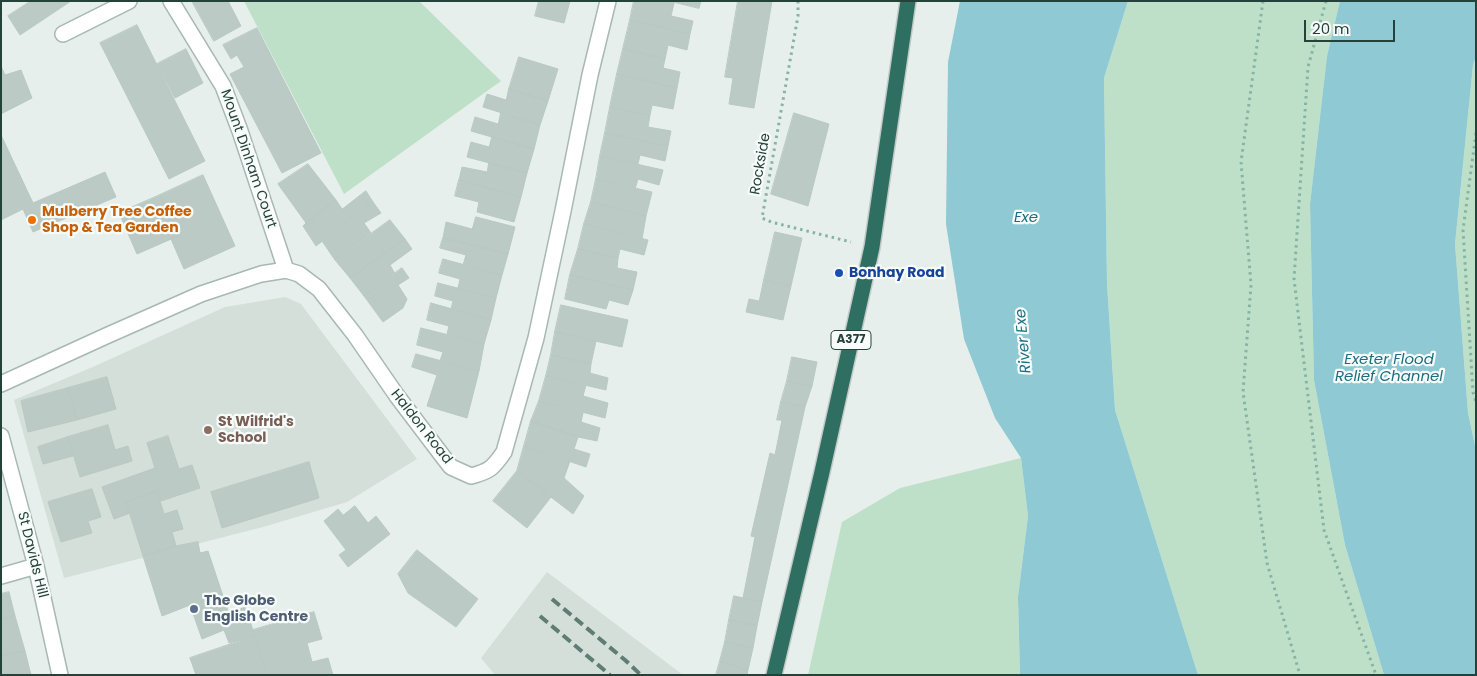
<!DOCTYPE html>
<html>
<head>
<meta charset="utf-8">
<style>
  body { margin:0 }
  #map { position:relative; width:1477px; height:676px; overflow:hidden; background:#e6efeb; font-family:Poppins,sans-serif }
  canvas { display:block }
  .frame { position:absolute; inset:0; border:2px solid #24423a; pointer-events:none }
  .scale { position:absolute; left:1304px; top:20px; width:91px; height:22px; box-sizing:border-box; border:2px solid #24423a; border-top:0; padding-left:6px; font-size:15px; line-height:18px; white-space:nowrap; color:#24423a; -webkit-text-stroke:4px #f7fbf9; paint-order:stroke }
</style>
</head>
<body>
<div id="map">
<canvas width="1477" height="676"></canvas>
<div class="frame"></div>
<div class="scale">20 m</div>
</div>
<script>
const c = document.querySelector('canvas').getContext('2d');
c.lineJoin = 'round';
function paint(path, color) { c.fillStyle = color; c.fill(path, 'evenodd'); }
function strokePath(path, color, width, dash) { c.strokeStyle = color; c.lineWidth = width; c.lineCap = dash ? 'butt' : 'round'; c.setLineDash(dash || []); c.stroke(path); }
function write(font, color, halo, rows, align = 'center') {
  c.font = font + ' Poppins,sans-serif'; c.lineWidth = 4.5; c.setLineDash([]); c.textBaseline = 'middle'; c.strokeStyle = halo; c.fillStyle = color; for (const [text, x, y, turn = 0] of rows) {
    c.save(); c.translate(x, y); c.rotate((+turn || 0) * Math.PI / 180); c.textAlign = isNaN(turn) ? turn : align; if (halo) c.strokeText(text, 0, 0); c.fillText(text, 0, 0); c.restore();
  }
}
const built = new Path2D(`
  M285,297l16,7 116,155 -70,43 -84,25 -199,51 -50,-178 81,-34 130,-59z
  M547,572l136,103h-188l-14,-17z`);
const green = new Path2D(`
  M244,1h175l82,80 -157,113z
  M1128,1h212l-13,55 -17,148 4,176 31,165 39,130h-186l-83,-265 -8,-126 -3,-206z
  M1476,56v394l-8,-37 -13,-169 18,-179z
  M1021,458l7,58 -10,81 2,78h-212l34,-153 58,-34z`);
const water = new Path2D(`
  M960,1h168l-24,77 3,206 8,126 83,265h-178l-2,-78 10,-81 -7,-58 -26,-40 -31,-79 -18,-115 2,-162z
  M1340,1h136v55l-3,9 -18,179 13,169 8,37v225h-92l-39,-130 -31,-165 -4,-176 17,-148z`);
const building = new Path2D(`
  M31,1h40l-51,34 -12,-19z
  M192,1h36l13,25 -27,15z
  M539,1h31l-6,22 -29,-7z
  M634,1h35l5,2 -3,13 22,5 -3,13 -60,-14z
  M669,1h32l-2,7z
  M738,1h34l-18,107 -25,-4 4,-26 -8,-1z
  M630,20l60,14 -3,16 -19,-5 -3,14 -42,-10z
  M137,25l68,136 -36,18 -69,-136z
  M257,28l64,125 -39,20 -52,-99 14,-7 -7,-12 -6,4 -8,-14z
  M186,49l17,34 -28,15 -18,-34z
  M623,49l42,10 -2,9 17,4 -3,16 -60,-14z
  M519,57l39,12 -10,32 -39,-12z
  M1,66l4,9 16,-5 11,28 -31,16z
  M617,74l60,14 -4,21 -21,-4 -2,10 -40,-8z
  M509,89l39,12 -8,24 -57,-18 4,-13 19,6z
  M610,107l40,8 -2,12 23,4 -3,15 -63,-13z
  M501,113l39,12 -6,24 -63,-18 4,-14 23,7z
  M794,113l35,11 -21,82 -37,-12z
  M605,133l63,13 -3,15 -25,-6 -2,9 -38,-8z
  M1,135l32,68 72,-31 11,25 -83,35 -10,-23 -22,11z
  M492,137l42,12 -7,24 -60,-16 4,-15 18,5z
  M600,156l63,14 -4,15 -21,-6 -3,10 -39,-10z
  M489,163l38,10 -6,24 -62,-17 3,-13 25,5z
  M308,164l28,36 -30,23 -28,-39z
  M203,175l32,71 -51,23 -13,-30 7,-3 -18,-41z
  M596,179l56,13 -6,24 -55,-14z
  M459,180l62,17 -7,25 -37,-10 2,-10 -24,-6z
  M366,191l7,11 -57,44 -13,-20 3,-3 30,-23 6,9z
  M160,195l18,41 -41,18 -18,-41z
  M373,202l8,11 -17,10 7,10 -36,27 -13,-19z
  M591,202l55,14 -4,23 -58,-15z
  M476,217l39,10 -7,27 -65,-16 3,-16 26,7z
  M390,220l15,19 -55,39 -15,-18z
  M584,224l64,16 -4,15 -24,-6 -2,9 -40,-9z
  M775,232l27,6 -11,48 -27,-6z
  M443,238l65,16 -6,21 -39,-10 3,-10 -26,-7z
  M405,239l7,10 -22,16 5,9 -31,22 -14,-18z
  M578,249l40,9 -1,10 20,4 -4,18 -63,-15z
  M443,259l59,16 -6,23 -38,-10 2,-9 -21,-6z
  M402,268l7,10 -11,7 9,14 -4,9 -20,14 -19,-26z
  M570,275l63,15 -5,15 -19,-5 -3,9 -41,-10z
  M764,280l27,6 -8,34 -37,-8 3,-13 10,2z
  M438,283l58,15 -5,22 -40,-11 2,-8 -18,-5z
  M431,303l60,17 -7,24 -37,-10 2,-8 -22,-6z
  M561,305l67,15 -6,27 -67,-15z
  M421,328l63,16 -5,27 -39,-10 3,-9 -26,-7z
  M555,332l41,9 -5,23 -40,-9z
  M416,354l63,17 -12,47 -40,-12 10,-31 -25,-8z
  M551,355l40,9 -1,9 18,5 -2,12 -60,-14z
  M792,357l25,5 -5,24 -25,-5z
  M546,376l40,9 -3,11 25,7 -3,15 -66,-17z
  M107,377l9,32 -39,11 -9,-32z
  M787,381l25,5 -7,21 -24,-5z
  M68,388l9,32 -49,12 -7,-31z
  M539,401l44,12 -2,9 19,6 -3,13 -19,-4 -47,-16z
  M781,402l24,5 -43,195 -19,-4 12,-61 -4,-1 19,-83 5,2 7,-35h-5z
  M531,421l47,16 -4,12 16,5 -4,13 -62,-21z
  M108,425l7,25 13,-4 4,15 -52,16 -12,-40z
  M168,436l11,33 13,-4 8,23 -39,13 -4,-10 -31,11 4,11 -16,6 -12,-32 53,-19 -8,-25z
  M68,437l5,19 -30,8 -5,-17z
  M524,446l46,15 -6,17 20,18 -11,18 -56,-43z
  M309,462l10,36 -97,30 -11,-36z
  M517,471l34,26 -24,31 -34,-27z
  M92,489l9,28 -13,4 4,12 -31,9 -13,-40z
  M157,491l7,23 13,-4 6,19 -11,3 4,14 -33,10 -17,-54z
  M355,506l13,17 8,-7 14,18 -42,33 -9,-12 7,-5 -22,-29 14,-12 5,6z
  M198,542l2,11 8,-2 21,63 16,-7 10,29 -26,7 -5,-13 -22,9 -12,-34 -28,11 -19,-60 33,-10z
  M417,550l61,49 -22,28 -48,-34 -10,-19z
  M9,592l6,24 -14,4v-26z
  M734,596l28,6 -5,24 -28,-6z
  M314,612l8,27 -15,4 5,19 16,-4 5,17h-66l-14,-45z
  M15,616l10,35 -24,5v-36z
  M729,620l28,6 -4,22 -28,-6z
  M255,636l12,39h-71l-6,-17z
  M725,642l28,6 -5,22 -28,-9z
  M25,651l6,24h-30v-19z
  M720,661l28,9 -1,5h-31z`);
const path = new Path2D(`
  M798,1v15l-36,202 9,4 80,20
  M1263,1l-22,161 10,123 -8,107 24,171 33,112
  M1326,1l-18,66 -14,212 30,251 52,145
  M1476,133l-13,97 10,162 3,10`);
const minor = new Path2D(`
  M171,1l52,85 17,45 46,139
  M63,34l66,-33
  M1,384l105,-48 95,-42 60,-20 25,-4 13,4 20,15 36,46 42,61 47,62 7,9 20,9c19,-5 22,-8 33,-24l32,-114 27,-127 27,-136 18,-74
  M1,436l35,130 24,109
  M1,576l35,-10`);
const highway = new Path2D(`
  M774,675l48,-203 50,-225 36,-246`);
const rail = new Path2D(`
  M552,599l73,61 16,15
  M540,616l70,59`);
const markers = [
  [32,220,5,"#e8710a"],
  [839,273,5,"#1a4fb4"],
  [208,430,5,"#8d6e63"],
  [194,609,5,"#5c6f8a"]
];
const shields = [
  [851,340,40]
];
const shieldNames = [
  ["A377",851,340]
];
const streetNames = [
  ["Mount Dinham Court",248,159,71],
  ["Rockside",761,164,-80],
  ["Haldon Road",421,427,52],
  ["St Davids Hill",32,555,76]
];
const foodNames = [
  ["Mulberry Tree Coffee",42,212],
  ["Shop & Tea Garden",42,228]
];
const transitNames = [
  ["Bonhay Road",849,273]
];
const educationNames = [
  ["St Wilfrid's",218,422],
  ["School",218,438]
];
const serviceNames = [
  ["The Globe",204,601],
  ["English Centre",204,617]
];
const waterNames = [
  ["Exe",1026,218],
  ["River Exe",1024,341,-95],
  ["Exeter Flood",1389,360],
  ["Relief Channel",1389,377]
];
paint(built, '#d4dfda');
paint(green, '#bfe0c8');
paint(water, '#8ec9d4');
paint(building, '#bbcac4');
strokePath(building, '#b8c9c2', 1);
strokePath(minor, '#a8b8b2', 18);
strokePath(highway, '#c2cac8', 18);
strokePath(path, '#86b3a5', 3, [2.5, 4]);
strokePath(minor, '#fff', 15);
strokePath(highway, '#2f6f62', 15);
strokePath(rail, '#5f7d75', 4, [10, 5]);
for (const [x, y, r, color] of markers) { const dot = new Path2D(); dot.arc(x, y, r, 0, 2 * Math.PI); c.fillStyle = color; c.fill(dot); strokePath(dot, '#f7fbf9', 2); }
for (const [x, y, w] of shields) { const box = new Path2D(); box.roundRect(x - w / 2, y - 9.5, w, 19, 4); c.fillStyle = '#f7fbf9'; c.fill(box); strokePath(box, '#24423a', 1); }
write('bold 12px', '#24423a', null, shieldNames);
write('14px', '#24423a', '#f7fbf9', streetNames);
write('bold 14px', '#c56008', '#f7fbf9', foodNames, 'left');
write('bold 14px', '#164399', '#f7fbf9', transitNames, 'left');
write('bold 14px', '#785e54', '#f7fbf9', educationNames, 'left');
write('bold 14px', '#4e5e75', '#f7fbf9', serviceNames, 'left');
write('italic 15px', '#1c6f80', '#f7fbf9', waterNames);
</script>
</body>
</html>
